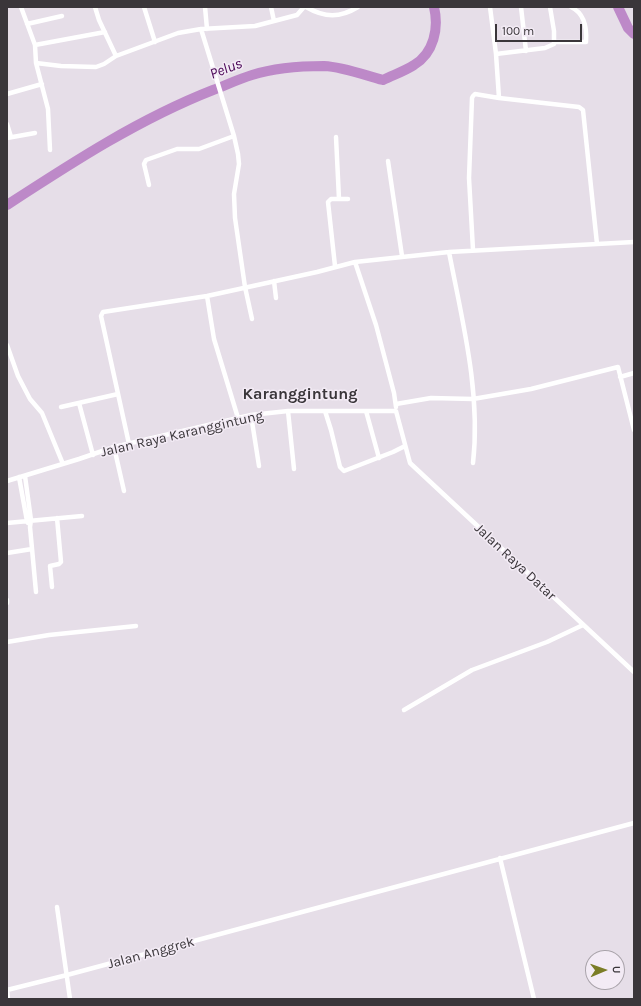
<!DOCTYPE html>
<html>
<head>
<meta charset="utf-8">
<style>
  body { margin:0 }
  #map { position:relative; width:641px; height:1006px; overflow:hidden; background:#e6dee8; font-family:Karla,sans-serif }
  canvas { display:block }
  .frame { position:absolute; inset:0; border:8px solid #3a363a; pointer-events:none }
  .north { position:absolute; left:585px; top:950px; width:40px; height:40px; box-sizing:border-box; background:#f3ebf5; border:1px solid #a9a3aa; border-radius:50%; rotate:88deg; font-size:11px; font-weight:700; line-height:16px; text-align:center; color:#3a363a }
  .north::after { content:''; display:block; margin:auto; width:14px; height:18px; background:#7b7d26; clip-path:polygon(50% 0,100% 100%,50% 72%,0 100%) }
  .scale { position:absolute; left:495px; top:24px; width:87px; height:18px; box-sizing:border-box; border:2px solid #3a363a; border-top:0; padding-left:5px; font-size:12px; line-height:14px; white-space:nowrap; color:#3a363a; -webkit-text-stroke:3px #f3ebf5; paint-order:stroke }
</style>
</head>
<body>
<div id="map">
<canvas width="641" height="1006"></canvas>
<div class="frame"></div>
<div class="north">U</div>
<div class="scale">100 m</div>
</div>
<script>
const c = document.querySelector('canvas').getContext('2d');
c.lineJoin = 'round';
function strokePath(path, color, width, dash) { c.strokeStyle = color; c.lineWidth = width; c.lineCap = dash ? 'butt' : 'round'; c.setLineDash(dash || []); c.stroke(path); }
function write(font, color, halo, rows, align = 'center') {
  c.font = font + ' Karla,sans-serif'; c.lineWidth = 3; c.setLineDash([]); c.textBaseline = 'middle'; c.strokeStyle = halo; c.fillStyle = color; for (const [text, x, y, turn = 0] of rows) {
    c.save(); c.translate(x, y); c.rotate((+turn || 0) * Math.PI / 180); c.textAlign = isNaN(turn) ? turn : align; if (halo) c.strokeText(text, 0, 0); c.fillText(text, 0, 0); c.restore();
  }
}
const river = new Path2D(`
  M618,7l10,21 6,6
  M7,205c66,-43 132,-86 206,-115 13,-5 26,-11 39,-15 22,-7 49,-9 72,-9 20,1 40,9 59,14 10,-5 22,-9 31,-15 20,-12 25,-37 20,-58`);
const street = new Path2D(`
  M21,7l14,38 1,18 12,46 2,41
  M95,7l4,13 17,36
  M144,7l11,35
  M205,7l2,22
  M271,7l3,14
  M306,7c19,11 34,11 52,0
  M521,7l5,44
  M27,24l35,-8
  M201,29l33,107 4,18 1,10 -5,30 1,24 10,69 7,32
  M555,42h31c1,-14 -2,-29 -15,-35
  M35,45l70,-13
  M496,54l49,-6 9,-4v-13l-4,-24
  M36,63l25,3 35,1 8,-3 12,-8 62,-23 23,-4 54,-3 42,-11 7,-8
  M7,94l35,-10
  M499,98l80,9 4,3 14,134
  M7,124l4,13
  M336,137l3,62
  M7,138l28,-5
  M388,161l14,95
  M149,185l-5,-21 2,-4 31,-11h22l35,-13
  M473,250l-4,-72 3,-80 1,-2 2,-2 24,4 -3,-44 -6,-47
  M449,252c13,68 32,140 24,211
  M355,262l21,63 18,68 2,14
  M335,266l-7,-64 3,-3h17
  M274,281l2,17
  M207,296l7,43 24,79
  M7,345l11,31 12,23 12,14 21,51
  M620,377l14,-4
  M79,403l14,52
  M396,404l35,-6 42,1 58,-10 87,-22 16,63
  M61,407l57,-13
  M288,411l6,58
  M325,411l6,19 9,37 4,4 49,-19 12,-6
  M366,411l13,47
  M251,415l8,51
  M129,444l-28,-128 2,-4 104,-16 110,-24 38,-10 94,-10 185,-10
  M114,447l10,44
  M25,476l6,44 -1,7 6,65
  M19,477l8,44 1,2
  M7,481l72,-22 35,-12 137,-32 37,-4h108l14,52 224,209
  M7,523l75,-7
  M7,553l25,-4
  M52,587l-2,-21 9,-2 2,-2 -4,-44
  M7,600v3
  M7,642l42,-7 87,-9
  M404,710l68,-40 75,-28 36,-17
  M500,858l34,141
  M57,907l13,92
  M7,989l1,10
  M7,990l60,-15 567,-152`);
const streetNames = [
  ["Jalan Raya Karanggintung",182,434,-13],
  ["Jalan Raya Datar",515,562,43],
  ["Jalan Anggrek",151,953,-15]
];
const waterNames = [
  ["Pelus",226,69,-21]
];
const quarterNames = [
  ["Karanggintung",300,394]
];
strokePath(river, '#bd89c8', 10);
strokePath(street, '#fff', 4.5);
write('14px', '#3a363a', '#f3ebf5', streetNames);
write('italic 15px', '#4a0656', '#f3ebf5', waterNames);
write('bold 16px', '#3a363a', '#f3ebf5', quarterNames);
</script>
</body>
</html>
